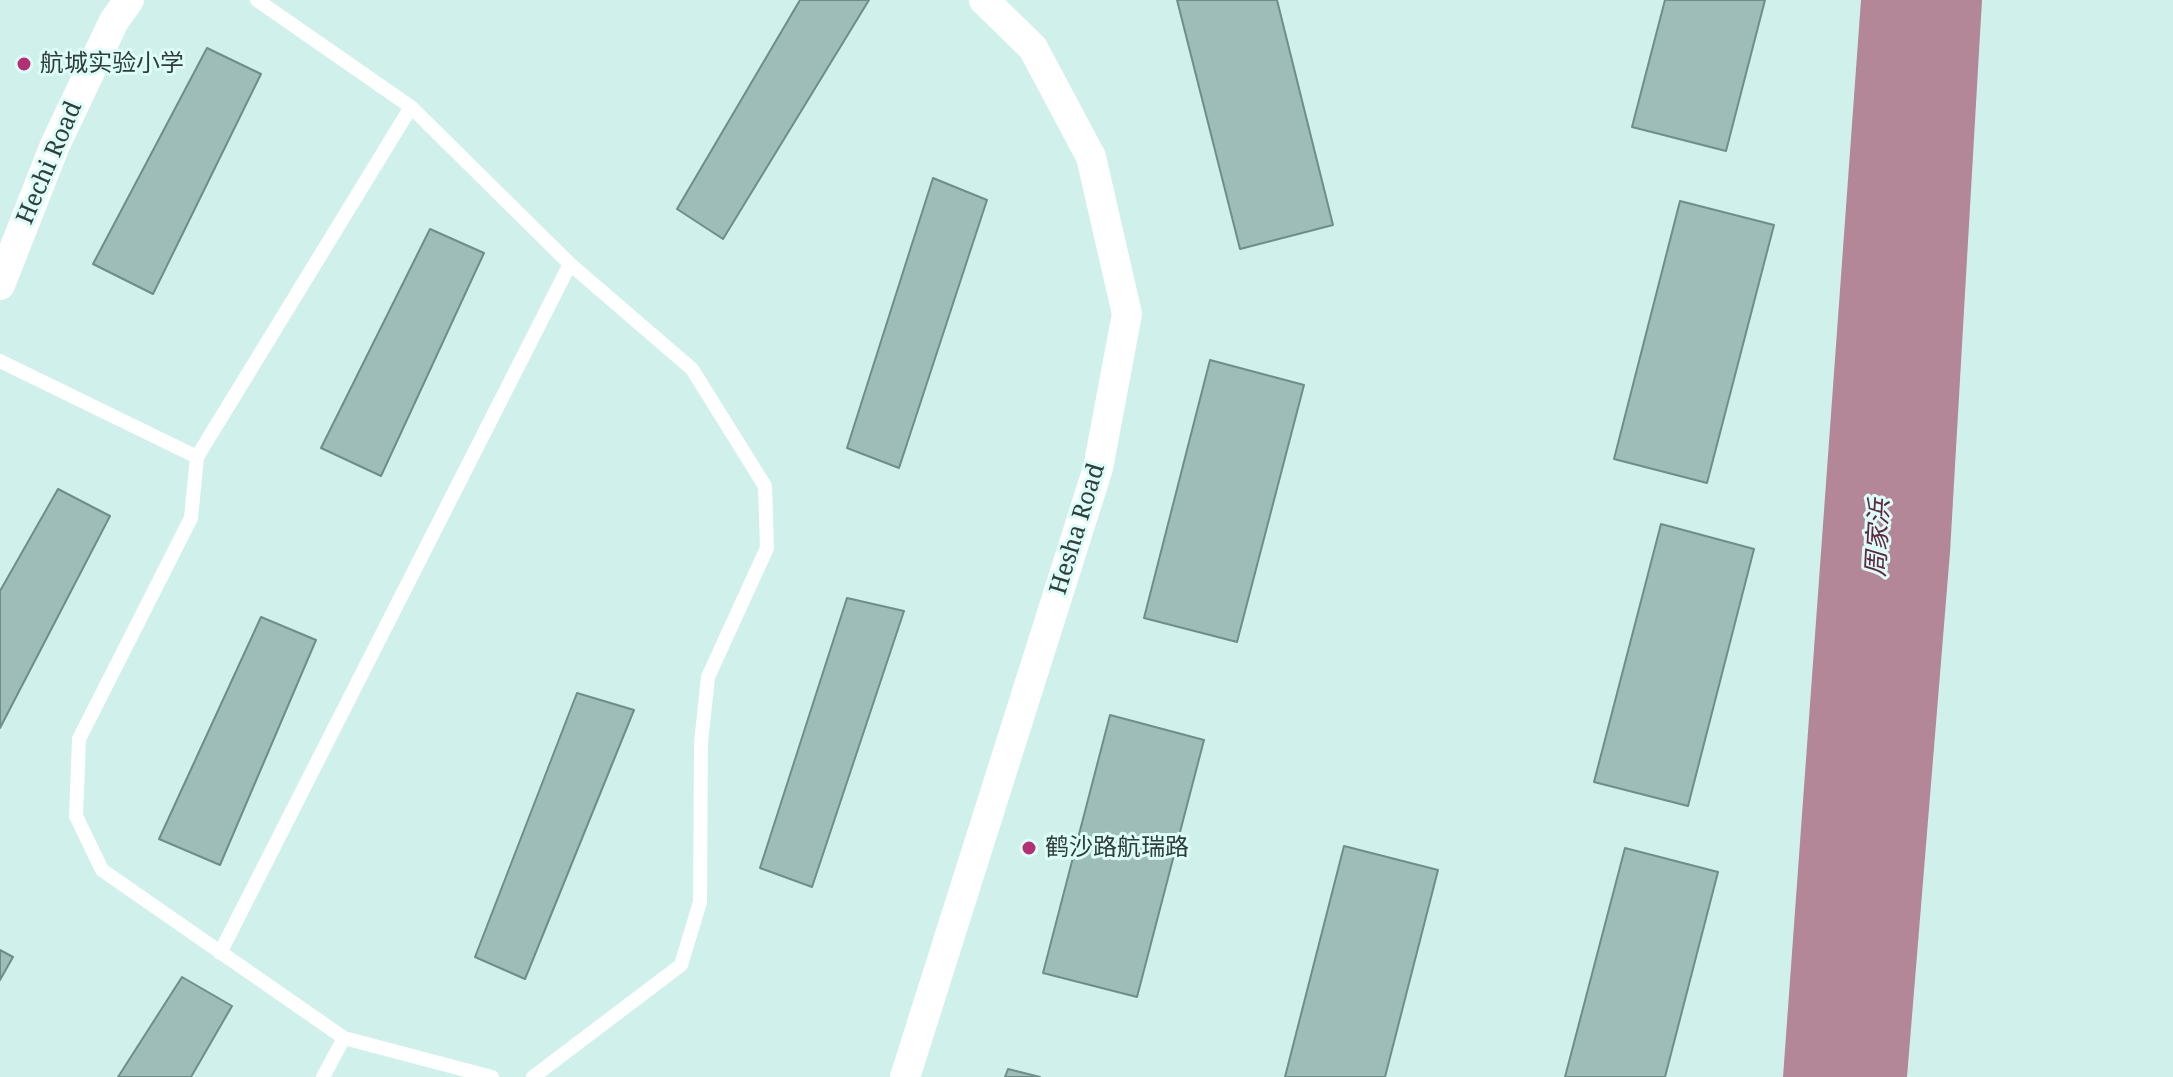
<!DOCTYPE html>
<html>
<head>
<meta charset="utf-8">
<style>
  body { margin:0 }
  canvas { display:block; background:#cff0eb }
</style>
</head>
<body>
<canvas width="2173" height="1077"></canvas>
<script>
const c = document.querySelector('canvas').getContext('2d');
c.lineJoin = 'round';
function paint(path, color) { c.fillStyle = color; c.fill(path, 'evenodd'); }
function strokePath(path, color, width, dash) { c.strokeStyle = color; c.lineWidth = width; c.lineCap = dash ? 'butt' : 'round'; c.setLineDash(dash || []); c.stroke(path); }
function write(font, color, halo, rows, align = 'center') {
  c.font = font + ' "Noto Serif","Noto Sans SC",serif'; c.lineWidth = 6; c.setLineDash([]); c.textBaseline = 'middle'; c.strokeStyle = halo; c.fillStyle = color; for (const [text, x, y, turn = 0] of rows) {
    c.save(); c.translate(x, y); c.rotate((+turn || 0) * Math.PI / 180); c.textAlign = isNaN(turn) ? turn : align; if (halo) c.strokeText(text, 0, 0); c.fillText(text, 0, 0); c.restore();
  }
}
const water = new Path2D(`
  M1861,0h121l-32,552 -43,525h-124z`);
const building = new Path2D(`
  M800,0h69l-146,239 -46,-30z
  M1177,0h100l56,225 -93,24z
  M1665,0h100l-39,151 -94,-24z
  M207,48l54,26 -108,220 -60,-30z
  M933,178l54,22 -88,268 -52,-20z
  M1680,201l94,24 -67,258 -93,-24z
  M430,229l54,24 -103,223 -60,-28z
  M1210,360l94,25 -67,257 -93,-24z
  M58,489l52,27 -110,212v-137z
  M1661,524l93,25 -66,257 -94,-24z
  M847,598l57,13 -92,276 -52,-19z
  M261,617l55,23 -96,225 -61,-26z
  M577,693l57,17 -109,269 -50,-22z
  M1110,715l94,25 -67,257 -94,-24z
  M1344,846l94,24 -53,207h-100z
  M1625,848l93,24 -53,205h-100z
  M0,950l13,7 -13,23z
  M182,977l50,29 -41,71h-73z
  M1008,1069l32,8h-35z`);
const lane = new Path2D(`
  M257,0l154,107
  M0,361l197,96
  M220,953l350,-689
  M323,1077l21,-39
  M492,1077l-148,-39 -242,-168 -26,-54 3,-77 112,-221 6,-61 214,-350 159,157 122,105 73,117 2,62 -59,129 -7,66 -1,159 -19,63 -148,112`);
const street = new Path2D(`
  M0,285l55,-140 59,-124 15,-21
  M905,1077l193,-609 29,-154 -36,-157 -58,-109 -49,-48`);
const markers = [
  [24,64,8,"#b42f73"],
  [1029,848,8,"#b42f73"]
];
const poiNames = [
  ["航城实验小学",40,64],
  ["鹤沙路航瑞路",1045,848]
];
const streetNames = [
  ["Hechi Road",50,163,-67],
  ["Hesha Road",1078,529,-73]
];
const waterNames = [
  ["周家浜",1879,538,-87]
];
paint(water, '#b48798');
paint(building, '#9ebdb9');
strokePath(building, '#6f8d89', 2);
strokePath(lane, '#fff', 14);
strokePath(street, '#fff', 30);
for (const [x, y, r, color] of markers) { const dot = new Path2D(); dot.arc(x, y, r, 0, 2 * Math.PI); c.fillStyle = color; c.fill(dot); strokePath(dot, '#dcfdf8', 3); }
write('24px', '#303d3b', '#dcfdf8', poiNames, 'left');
write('24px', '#303d3b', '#dcfdf8', streetNames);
write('italic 26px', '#612742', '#dcfdf8', waterNames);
</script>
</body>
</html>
